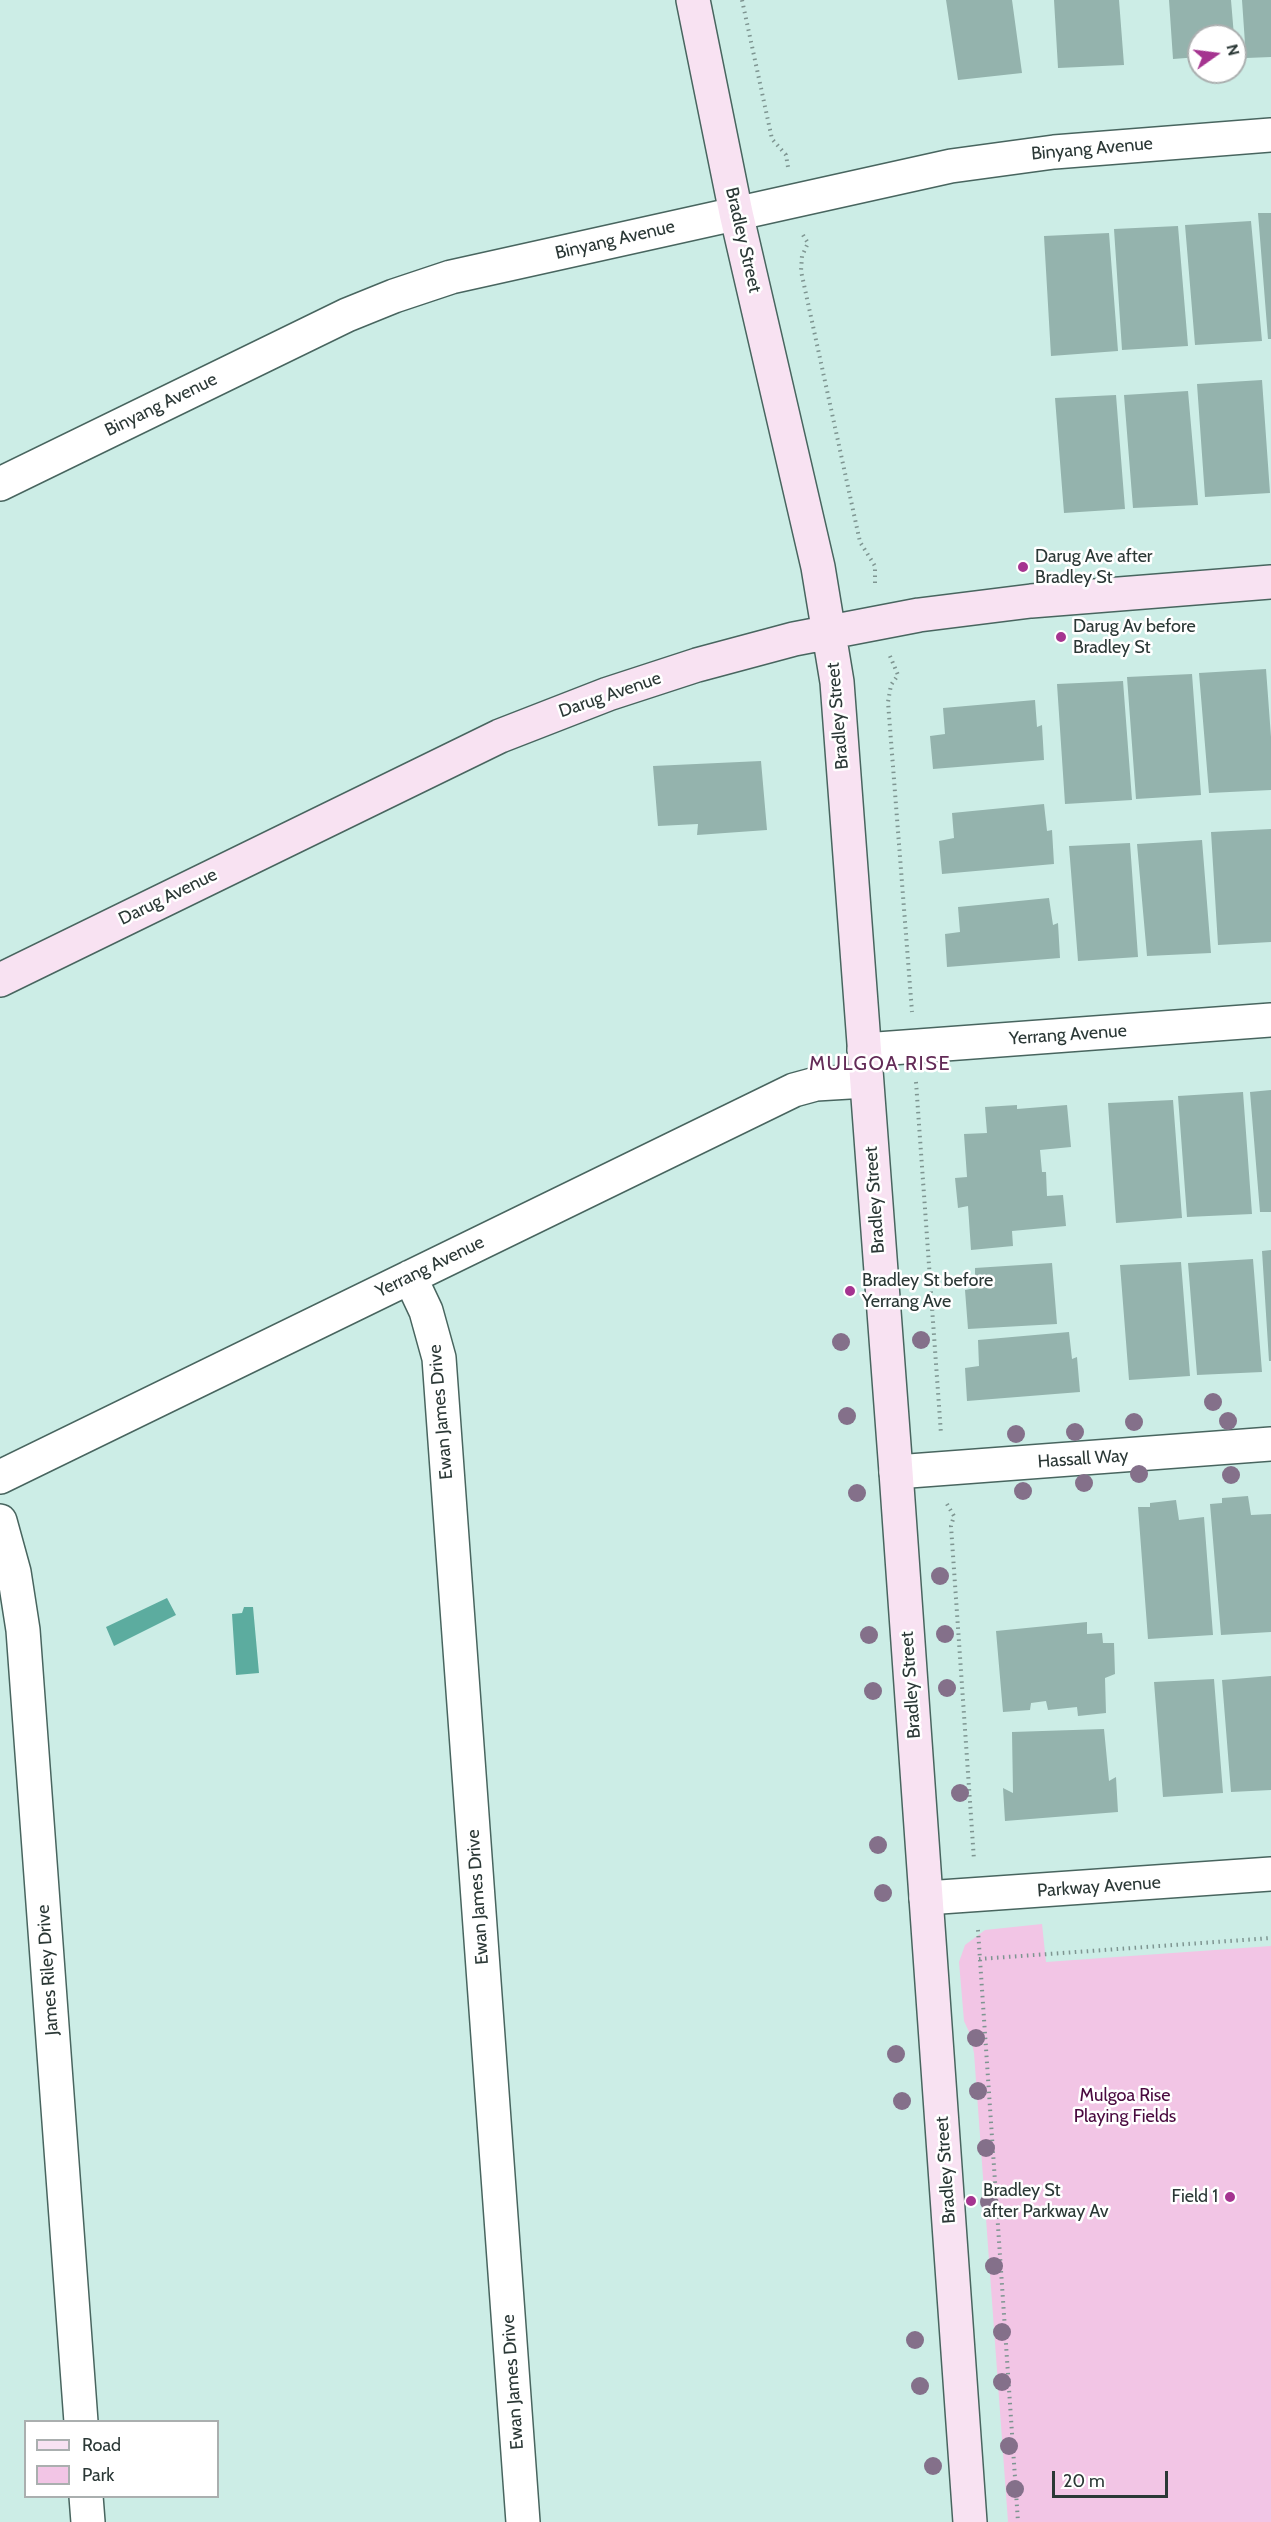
<!DOCTYPE html>
<html>
<head>
<meta charset="utf-8">
<style>
  body { margin:0 }
  #map { position:relative; width:1271px; height:2522px; overflow:hidden; background:#ccede6; font-family:Cabin,sans-serif }
  canvas { display:block }
  .legend { position:absolute; left:24px; top:2420px; width:195px; height:78px; box-sizing:border-box; background:#fff; border:2px solid #aaafaf; margin:0; padding:8px 10px; list-style:none; font-size:18px; color:#2b3836 }
  .legend li { display:flex; align-items:center; gap:12px; height:30px }
  .legend b { width:30px; border:2px solid #aaafaf }
  .north { position:absolute; left:1187px; top:24px; width:60px; height:60px; box-sizing:border-box; background:#fff; border:2px solid #aaafaf; border-radius:50%; rotate:76deg; font-size:16px; font-weight:700; line-height:24px; text-align:center; color:#2b3836 }
  .north::after { content:''; display:block; margin:auto; width:21px; height:27px; background:#a53490; clip-path:polygon(50% 0,100% 100%,50% 72%,0 100%) }
  .scale { position:absolute; left:1052px; top:2471px; width:116px; height:27px; box-sizing:border-box; border:3px solid #2b3836; border-top:0; padding-left:8px; font-size:18px; line-height:21px; white-space:nowrap; color:#2b3836; -webkit-text-stroke:4px #fff; paint-order:stroke }
</style>
</head>
<body>
<div id="map">
<canvas width="1271" height="2522"></canvas>
<ul class="legend">
<li><b style="height:8px;background:#f8e2f2"></b>Road</li>
<li><b style="height:16px;background:#f2c5e5"></b>Park</li>
</ul>
<div class="north">N</div>
<div class="scale">20 m</div>
</div>
<script>
const c = document.querySelector('canvas').getContext('2d');
c.lineJoin = 'round';
function paint(path, color) { c.fillStyle = color; c.fill(path, 'evenodd'); }
function strokePath(path, color, width, dash) { c.strokeStyle = color; c.lineWidth = width; c.lineCap = dash ? 'butt' : 'round'; c.setLineDash(dash || []); c.stroke(path); }
function write(font, color, halo, rows, align = 'center') {
  c.font = font + ' Cabin,sans-serif'; c.lineWidth = 5; c.setLineDash([]); c.textBaseline = 'middle'; c.strokeStyle = halo; c.fillStyle = color; for (const [text, x, y, turn = 0] of rows) {
    c.save(); c.translate(x, y); c.rotate((+turn || 0) * Math.PI / 180); c.textAlign = isNaN(turn) ? turn : align; if (halo) c.strokeText(text, 0, 0); c.fillText(text, 0, 0); c.restore();
  }
}
const green = new Path2D(`
  M1042,1924l4,38 225,-16v576h-263l-34,-469 -4,-19 -6,-13 -5,-59 6,-17 20,-15z`);
const water = new Path2D(`
  M167,1598l9,17 -62,31 -8,-19z
  M244,1607h9l6,66 -23,2 -4,-61 10,-1z`);
const building = new Path2D(`
  M946,0h66l10,73 -64,7z
  M1054,0h65l5,65 -66,3z
  M1169,0h62l3,36h-35v21l-26,2z
  M1242,0h29v57l-25,1z
  M1258,213h13v126h-3z
  M1251,221l11,120 -67,4 -10,-120z
  M1178,226l10,120 -66,4 -8,-121z
  M1109,233l9,118 -67,5 -7,-120z
  M1262,380l8,113 -65,4 -8,-113z
  M1188,391l10,114 -65,3 -9,-113z
  M1116,395l9,114 -61,4 -9,-115z
  M1266,669l5,68v53l-62,3 -10,-120z
  M1192,674l9,121 -65,4 -9,-122z
  M1123,681l9,119 -67,4 -8,-120z
  M1035,700l2,27 5,-2 2,35 -111,9 -3,-33 15,-2 -2,-26z
  M761,761l6,69 -70,5 1,-11 -40,2 -5,-60z
  M1044,804l3,27 5,-1 2,34 -112,10 -3,-33 15,-3 -2,-25z
  M1271,829v113l-53,3 -7,-113z
  M1202,840l9,113 -64,3 -10,-112z
  M1130,843l8,114 -60,4 -9,-115z
  M1049,898l4,27 5,-2 2,35 -113,9 -2,-33 15,-2 -2,-25z
  M1271,1090v122h-11l-10,-120z
  M1243,1092l9,122 -65,3 -9,-121z
  M1173,1100l9,118 -66,5 -8,-120z
  M1017,1105v4l50,-4 4,42 -31,3 2,22h4l1,24 16,-1 3,31 -54,5 1,15 -42,4 -3,-44 -10,2 -3,-30 12,-1 -3,-43 23,-1 -2,-26z
  M1271,1250v111h-2l-7,-110z
  M1253,1259l9,113 -65,3 -9,-112z
  M1181,1262l9,114 -61,4 -9,-115z
  M1052,1263l5,61 -89,5 -3,-39 10,-2v-20z
  M1069,1332l3,27 5,-2 3,35 -113,9 -2,-33 14,-2 -1,-26z
  M1248,1496l3,19 20,-1v118l-50,3 -11,-131 12,-1v-5z
  M1176,1500l3,20 25,-3 9,118 -65,4 -10,-132h12v-4z
  M1087,1622v12l15,-1 1,10h11l1,31 -10,4 1,35 -28,3 -1,-9 -29,3 -2,-9 -15,2 -1,7 -27,2 -7,-81z
  M1271,1676v114l-40,2 -9,-112z
  M1214,1679l9,114 -60,4 -9,-115z
  M1104,1729l5,52 7,-4 2,35 -113,9 -2,-33 10,5 -1,-61z`);
const path = new Path2D(`
  M742,0l30,139 14,16 2,12
  M803,235l5,8 -6,13 -1,15 59,271 15,24v21
  M890,656l8,19 -7,10 -3,17 24,310
  M916,1082l25,352
  M947,1504l7,12 -3,10 23,334
  M978,1930l40,592
  M979,1959l292,-21`);
const street = new Path2D(`
  M0,484l347,-169 47,-19 57,-19 500,-111 103,-14 217,-17
  M864,1050l407,-30
  M410,1277l16,34 13,47 84,1164
  M896,1472l375,-28
  M0,1477l794,-387 22,-6 50,-3
  M0,1521l14,51 9,58 58,792
  M926,1898l345,-24
  M86,2496l2,26`);
const secondary = new Path2D(`
  M693,0l43,213 82,354 19,115 59,790 74,1050
  M0,980l500,-244 108,-42 89,-29 97,-26 125,-24 112,-14 240,-19`);
const trees = [
  [921,1340],
  [841,1342],
  [1213,1402],
  [847,1416],
  [1228,1421],
  [1134,1422],
  [1075,1432],
  [1016,1434],
  [1139,1474],
  [1231,1475],
  [1084,1483],
  [1023,1491],
  [857,1493],
  [940,1576],
  [945,1634],
  [869,1635],
  [947,1688],
  [873,1691],
  [960,1793],
  [878,1845],
  [883,1893],
  [976,2038],
  [896,2054],
  [978,2091],
  [902,2101],
  [986,2148],
  [989,2202],
  [994,2266],
  [1002,2332],
  [915,2340],
  [1002,2382],
  [920,2386],
  [1009,2446],
  [933,2466],
  [1015,2489]
];
const markers = [
  [1023,567,6,"#a53490"],
  [1061,637,6,"#a53490"],
  [850,1291,6,"#a53490"],
  [1230,2197,6,"#a53490"],
  [971,2201,6,"#a53490"]
];
const streetNames = [
  ["Binyang Avenue",1092,149,-5],
  ["Binyang Avenue",615,240,-13],
  ["Bradley Street",743,240,77],
  ["Binyang Avenue",161,405,-26],
  ["Darug Avenue",610,695,-19],
  ["Bradley Street",838,716,-95],
  ["Darug Avenue",168,897,-26],
  ["Yerrang Avenue",1068,1035,-4],
  ["Bradley Street",875,1200,-94],
  ["Yerrang Avenue",430,1267,-26],
  ["Ewan James Drive",441,1412,-95],
  ["Hassall Way",1083,1459,-4],
  ["Bradley Street",911,1685,-94],
  ["Parkway Avenue",1099,1887,-4],
  ["Ewan James Drive",478,1897,-94],
  ["James Riley Drive",48,1970,-94],
  ["Bradley Street",946,2170,-94],
  ["Ewan James Drive",513,2382,-94]
];
const poiNames = [
  ["Darug Ave after",1035,557],
  ["Bradley St",1035,578],
  ["Darug Av before",1073,627],
  ["Bradley St",1073,648],
  ["Bradley St before",862,1281],
  ["Yerrang Ave",862,1302],
  ["Bradley St",983,2191],
  ["after Parkway Av",983,2212],
  ["Field 1",1218,2197,"right"]
];
const parkNames = [
  ["Mulgoa Rise",1125,2096],
  ["Playing Fields",1125,2117]
];
const neighbourhoodNames = [
  ["MULGOA RISE",880,1064]
];
paint(green, '#f2c5e5');
paint(water, '#5cac9f');
paint(building, '#94b3ad');
strokePath(street, '#48655f', 36);
strokePath(secondary, '#48655f', 36);
strokePath(path, '#7e9591', 4, [1.5, 4.5]);
strokePath(street, '#fff', 33);
strokePath(secondary, '#f8e2f2', 33);
c.fillStyle = '#84708a';
for (const [x, y] of trees) { c.beginPath(); c.arc(x, y, 9, 0, 2 * Math.PI); c.fill(); }
for (const [x, y, r, color] of markers) { const dot = new Path2D(); dot.arc(x, y, r, 0, 2 * Math.PI); c.fillStyle = color; c.fill(dot); strokePath(dot, '#fff', 2); }
write('18px', '#2b3836', '#fff', streetNames);
write('18px', '#2b3836', '#fff', poiNames, 'left');
write('18px', '#4a0a3f', '#fff', parkNames);
c.letterSpacing = '1.5px';
write('20px', '#632b57', '#fff', neighbourhoodNames);
c.letterSpacing = '0px';
</script>
</body>
</html>
